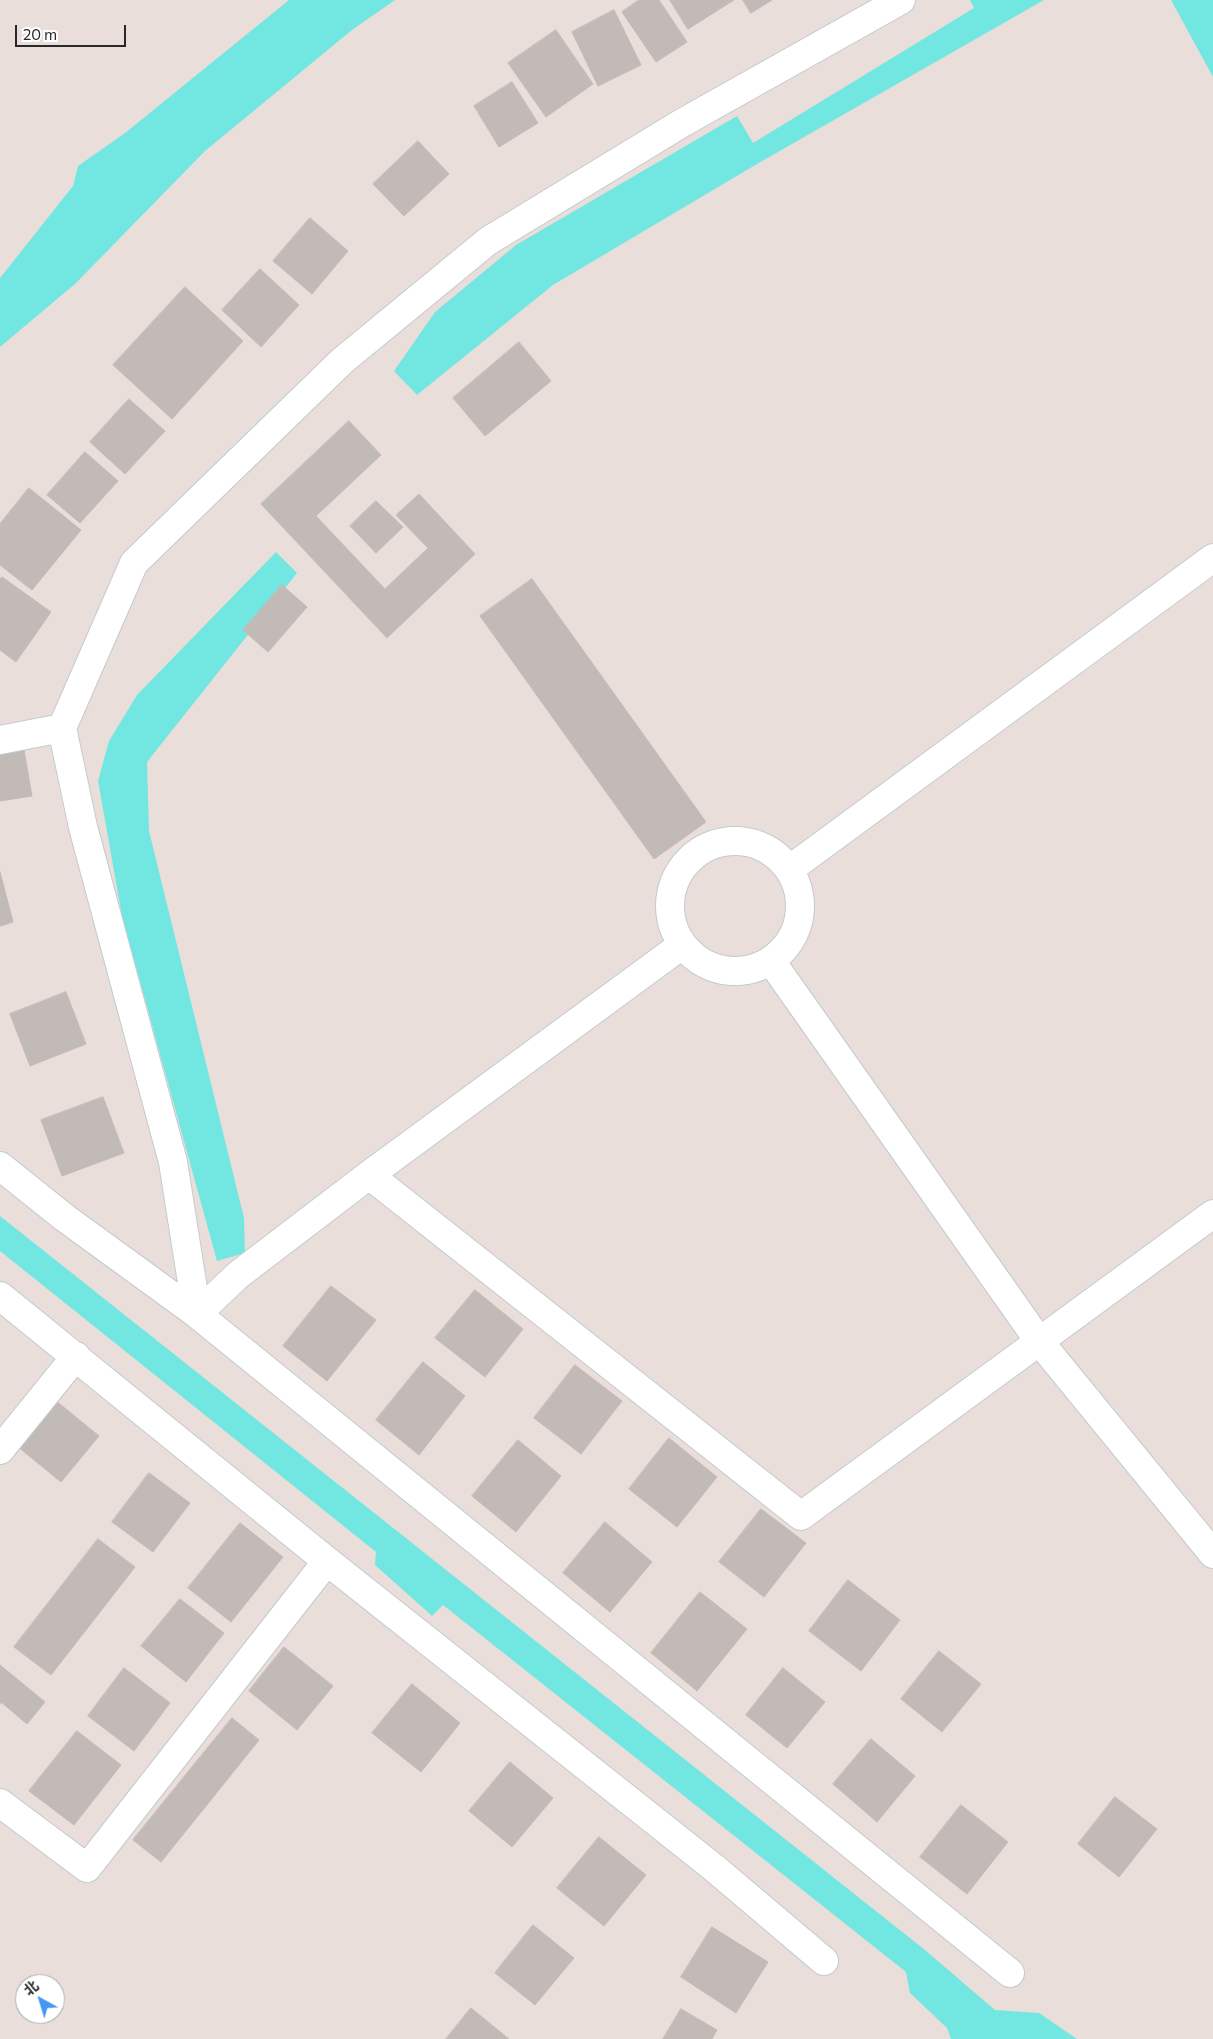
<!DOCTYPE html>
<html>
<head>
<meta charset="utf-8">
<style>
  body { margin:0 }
  #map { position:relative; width:1213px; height:2039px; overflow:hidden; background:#eadeda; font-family:Commissioner,"Noto Sans SC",sans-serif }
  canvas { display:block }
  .north { position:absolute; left:15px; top:1974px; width:50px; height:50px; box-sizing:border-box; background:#fff; border:1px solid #a9a9a9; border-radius:50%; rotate:321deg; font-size:14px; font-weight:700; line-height:20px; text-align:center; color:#282828 }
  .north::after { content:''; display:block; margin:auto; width:18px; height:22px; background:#4299ef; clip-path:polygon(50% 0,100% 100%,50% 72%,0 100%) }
  .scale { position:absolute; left:15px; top:25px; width:111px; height:22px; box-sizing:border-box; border:2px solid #282828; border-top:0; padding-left:6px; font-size:15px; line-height:18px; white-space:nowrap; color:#282828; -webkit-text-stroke:4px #fff; paint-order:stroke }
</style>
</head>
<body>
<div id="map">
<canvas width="1213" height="2039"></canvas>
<div class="north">北</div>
<div class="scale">20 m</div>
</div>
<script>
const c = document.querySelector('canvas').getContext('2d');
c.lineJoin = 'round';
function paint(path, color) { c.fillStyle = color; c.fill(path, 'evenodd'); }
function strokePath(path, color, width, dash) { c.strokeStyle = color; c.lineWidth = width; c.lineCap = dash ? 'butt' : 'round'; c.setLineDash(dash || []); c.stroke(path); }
const water = new Path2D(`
  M289,0h106l-43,30 -147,121 -130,133 -75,63v-69l73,-92 5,-20 47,-33z
  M970,0h74l-287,164 -204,121 -136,110 -23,-24 41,-59 81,-67 221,-129 16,27 221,-135z
  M1171,0h42v77z
  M276,552l21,21 -150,189 2,69 95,387 1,35 -28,8 -95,-345 -24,-135 11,-40 28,-46z
  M0,1216l925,734 70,60 44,3 38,26h-126l-4,-11 -37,-35 -4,-21 -463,-367 -11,11 -57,-51 1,-13 -376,-301z`);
const building = new Path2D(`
  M639,0h20l28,42 -31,20 -34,-50z
  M670,0h64l-46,29z
  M743,0h29l-21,13z
  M614,10l27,55 -43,21 -26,-54z
  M556,30l37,54 -47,33 -38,-54z
  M512,82l26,41 -39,24 -25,-41z
  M418,141l31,33 -45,42 -31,-32z
  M310,218l38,33 -36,43 -39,-33z
  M260,269l39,36 -38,42 -39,-37z
  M185,287l58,54 -71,78 -59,-54z
  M519,342l32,39 -66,55 -32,-38z
  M129,399l36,32 -40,43 -35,-32z
  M349,421l32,34 -65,61 69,73 43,-41 -32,-33 23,-21 56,60 -88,84 -126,-134z
  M85,452l33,29 -38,42 -33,-28z
  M29,488l52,42 -49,60 -32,-25v-41z
  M376,501l27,26 -27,26 -26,-27z
  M2,577l49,35 -35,50 -16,-12v-70z
  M532,579l174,243 -52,37 -174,-243z
  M282,585l25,22 -39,45 -25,-22z
  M23,744l9,52 -32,5v-53z
  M0,872l13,50 -13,4z
  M66,992l20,52 -56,22 -20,-52z
  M103,1097l21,56 -62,23 -21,-56z
  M331,1286l45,34 -49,61 -44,-35z
  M475,1290l48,39 -38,48 -50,-39z
  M423,1362l42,34 -46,59 -43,-35z
  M575,1365l47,36 -41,53 -47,-36z
  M55,1400l44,36 -38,46 -44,-36z
  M669,1438l48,39 -40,50 -48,-38z
  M518,1440l43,36 -45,56 -44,-36z
  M149,1473l41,30 -37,49 -41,-30z
  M761,1509l45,34 -42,54 -45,-35z
  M605,1522l47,40 -42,50 -47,-39z
  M240,1523l43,34 -52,65 -43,-34z
  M98,1539l37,28 -84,108 -37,-28z
  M848,1580l52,40 -39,51 -52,-40z
  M700,1592l47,37 -50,62 -46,-38z
  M180,1599l44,34 -38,49 -45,-36z
  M284,1647l49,39 -36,44 -48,-39z
  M939,1651l42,33 -39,48 -41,-33z
  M0,1665l45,37 -18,22 -26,-22 -1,2z
  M124,1668l46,35 -36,48 -46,-35z
  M783,1668l42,34 -38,46 -41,-33z
  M412,1684l48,39 -39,49 -49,-39z
  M232,1718l27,22 -98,122 -28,-22z
  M77,1731l44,34 -47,60 -45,-34z
  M871,1739l44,37 -38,46 -44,-38z
  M510,1762l43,36 -41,49 -43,-36z
  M1115,1797l42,32 -38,48 -41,-33z
  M961,1805l47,37 -41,52 -47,-37z
  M599,1837l47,38 -42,51 -47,-38z
  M533,1925l41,33 -39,47 -40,-32z
  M712,1927l56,35 -32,51 -55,-36z
  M471,2008l38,31h-63z
  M681,2009l36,21 -5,9h-49z`);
const minor = new Path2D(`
  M62,728l72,-165 208,-202 146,-120 194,-118 219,-123
  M0,740l62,-12 21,99 90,335 24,152
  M670 906a65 65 0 1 1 130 0a65 65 0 1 1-130 0Z
  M790,869l423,-311
  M771,961l268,380 174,213
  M0,1166l65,52 132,96 813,659
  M369,1175l432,341 412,-302
  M0,1296l327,265 386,306 111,94
  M197,1314l41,-39 131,-100 313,-230
  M0,1450l76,-94
  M0,1803l87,65 240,-307`);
paint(water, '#72e7e1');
paint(building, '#c2bab6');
strokePath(building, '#c5bab4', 1);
strokePath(minor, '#c3cad1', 30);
strokePath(minor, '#fff', 28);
</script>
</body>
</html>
